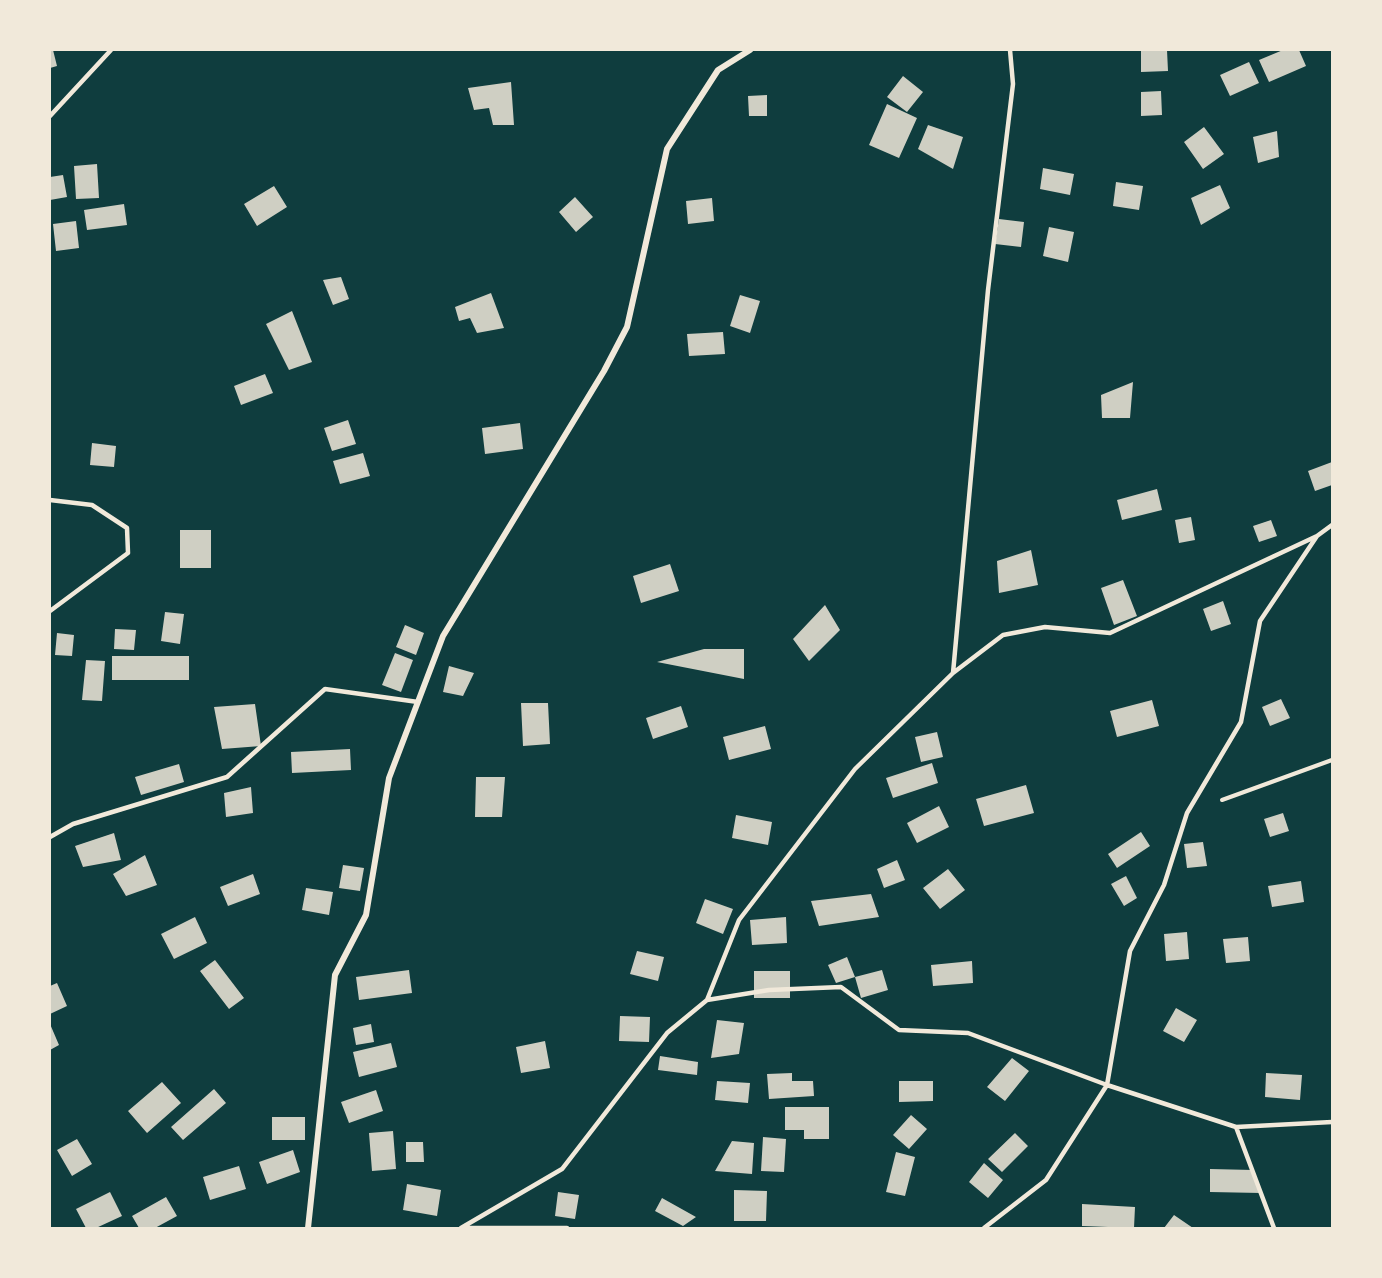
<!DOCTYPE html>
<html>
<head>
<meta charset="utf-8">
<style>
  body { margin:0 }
  #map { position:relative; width:1382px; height:1278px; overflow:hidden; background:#0f3d3e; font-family:Overpass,sans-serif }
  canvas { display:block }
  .frame { position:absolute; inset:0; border:51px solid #f1e9da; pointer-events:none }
</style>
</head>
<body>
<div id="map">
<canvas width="1382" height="1278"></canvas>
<div class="frame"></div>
</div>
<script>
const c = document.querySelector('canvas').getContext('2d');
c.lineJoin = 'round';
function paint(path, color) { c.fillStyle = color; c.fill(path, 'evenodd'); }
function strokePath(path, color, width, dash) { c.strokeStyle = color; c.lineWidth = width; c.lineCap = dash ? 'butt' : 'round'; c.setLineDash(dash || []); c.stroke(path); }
const building = new Path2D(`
  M50,50h3l4,16 -7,2z
  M1141,50h26l1,21 -27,1z
  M1283,50h16l7,16 -37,16 -10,-22z
  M1249,62l10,21 -29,13 -10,-21z
  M903,76l20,16 -16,20 -20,-15z
  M511,82l3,43h-21l-4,-17 -15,2 -6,-22z
  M1161,91l1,24 -21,1v-24z
  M767,95v21h-18l-1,-20z
  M887,104l30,14 -18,40 -30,-13z
  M928,125l35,12 -10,32 -35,-20z
  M1204,127l20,27 -21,15 -19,-27z
  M1277,131l2,26 -21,6 -5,-26z
  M97,164l2,34 -23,1 -2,-33z
  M1043,168l31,6 -4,21 -30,-6z
  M63,175l4,22 -17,3v-23z
  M1116,182l27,4 -4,24 -26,-4z
  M1220,185l10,23 -29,17 -10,-27z
  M274,186l13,21 -30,19 -13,-22z
  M575,197l18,20 -17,15 -17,-20z
  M712,198l2,23 -26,3 -2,-23z
  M124,204l3,21 -40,5 -3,-20z
  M999,219l25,3 -3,25 -26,-3z
  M76,221l3,27 -23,3 -3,-27z
  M1049,227l25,5 -6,30 -25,-6z
  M341,277l8,22 -16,6 -10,-25z
  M491,293l13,35 -27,5 -7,-15 -11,3 -4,-14z
  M740,295l20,6 -10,32 -20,-7z
  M292,311l20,51 -23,8 -23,-46z
  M723,332l2,22 -36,2 -2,-22z
  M265,374l8,19 -32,12 -7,-19z
  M1133,382l-3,36h-28l-1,-23z
  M348,420l8,24 -24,7 -8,-23z
  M520,423l3,26 -38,5 -3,-26z
  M92,443l24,3 -2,21 -24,-2z
  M363,453l7,23 -30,8 -7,-23z
  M1332,462v23l-17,6 -7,-20z
  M1157,489l5,21 -40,10 -5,-20z
  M1191,517l4,23 -16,3 -4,-23z
  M1271,520l6,16 -18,6 -6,-16z
  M180,530h31v38h-31z
  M1031,550l7,35 -39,8 -2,-32z
  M670,564l9,27 -38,12 -8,-27z
  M1123,580l14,36 -23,9 -13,-37z
  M1223,601l8,23 -20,7 -8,-22z
  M825,605l15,25 -31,31 -16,-22z
  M165,612l19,2 -4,30 -19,-3z
  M405,625l19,8 -8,22 -20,-8z
  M115,629l21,1 -2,20 -20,-1z
  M57,633l17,2 -2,21 -17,-1z
  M704,649h40v30l-87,-17z
  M395,653l18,7 -12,32 -19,-7z
  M112,656h77v24h-77z
  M86,660l19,1 -3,40 -20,-1z
  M449,666l25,7 -11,23 -20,-4z
  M1281,699l9,19 -20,8 -8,-19z
  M1152,700l7,26 -42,11 -7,-26z
  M521,703h27l2,41 -27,2z
  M255,704l6,42 -39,3 -8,-42z
  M681,706l7,21 -35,12 -7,-21z
  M765,726l6,23 -42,11 -6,-23z
  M937,732l6,25 -22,5 -6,-25z
  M350,749l1,21 -59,3 -1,-21z
  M932,763l6,20 -45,15 -7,-20z
  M179,764l5,18 -43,13 -6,-18z
  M476,777h29l-3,40h-27z
  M1026,785l8,28 -50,13 -8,-27z
  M251,787l2,26 -27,4 -2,-24z
  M939,806l10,21 -32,16 -10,-20z
  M1283,813l6,18 -19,6 -6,-18z
  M736,815l36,7 -4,23 -36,-7z
  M1141,832l9,14 -33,22 -9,-14z
  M114,833l7,27 -38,7 -8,-21z
  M1203,842l4,24 -20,2 -3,-24z
  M145,855l12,30 -31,11 -13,-22z
  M897,860l8,20 -21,8 -7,-19z
  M343,865l21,3 -4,23 -21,-3z
  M948,869l17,21 -25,19 -17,-21z
  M253,874l7,20 -32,12 -8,-19z
  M1126,876l11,22 -13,8 -13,-22z
  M1301,881l3,21 -32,5 -4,-21z
  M306,888l27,4 -4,23 -27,-5z
  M871,894l8,23 -60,9 -8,-25z
  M705,899l28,10 -10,25 -27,-11z
  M195,917l12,26 -33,16 -13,-25z
  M786,917l1,26 -35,2 -2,-25z
  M1187,932l2,27 -23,2 -2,-27z
  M1248,937l2,24 -24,2 -3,-24z
  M637,951l27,6 -6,24 -28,-7z
  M847,957l8,20 -19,6 -8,-18z
  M215,960l29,38 -15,11 -29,-38z
  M972,961l1,22 -40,3 -2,-21z
  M409,970l3,23 -53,7 -3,-23z
  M882,970l6,20 -27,8 -6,-21z
  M754,971h36v27h-36z
  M57,983l10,23 -17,8v-28z
  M1176,1008l21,12 -13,22 -21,-11z
  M620,1016l30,1 -1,25 -30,-1z
  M717,1020l27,3 -5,31 -28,4z
  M50,1024l9,21 -9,5z
  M371,1024l3,18 -18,3 -3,-17z
  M545,1041l5,27 -29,5 -5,-26z
  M391,1043l6,24 -38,10 -6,-25z
  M660,1056l38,6 -1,13 -39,-5z
  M1012,1058l17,13 -24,30 -18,-14z
  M792,1073v8h21l1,15 -45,3 -2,-25z
  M1266,1073l36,2 -2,25 -35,-3z
  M717,1081l33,2 -2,20 -33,-3z
  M899,1081h34v20l-34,1z
  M162,1082l19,21 -34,30 -19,-22z
  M214,1089l12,14 -43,37 -12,-13z
  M376,1090l7,21 -34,12 -8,-21z
  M785,1107h44v32h-25v-9h-19z
  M911,1115l16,14 -18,20 -16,-14z
  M272,1117h33v23h-33z
  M393,1131l3,38 -24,2 -3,-38z
  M1015,1133l13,13 -26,26 -14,-13z
  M763,1137l23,2 -2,33 -23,-1z
  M77,1139l15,25 -20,12 -15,-26z
  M732,1141l22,2 -2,31 -37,-3z
  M406,1142h17l1,20h-18z
  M293,1150l7,22 -33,12 -8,-22z
  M896,1152l19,5 -10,39 -19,-4z
  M984,1163l19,17 -15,18 -19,-16z
  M239,1166l7,23 -36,11 -7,-23z
  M1210,1169l43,1 8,23 -51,-1z
  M407,1184l34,6 -4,26 -34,-6z
  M734,1190l33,1 -1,30h-32z
  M110,1192l12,24 -26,12h-10l-10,-19z
  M558,1192l21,3 -4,24 -20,-3z
  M166,1197l11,19 -22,12h-16l-7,-12z
  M662,1198l34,19 -13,9 -28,-15z
  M1082,1204l53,3 -1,21 -52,-2z
  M1174,1215l19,13h-29z`);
const path = new Path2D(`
  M1222,800l110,-40`);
const service = new Path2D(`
  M50,116l61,-66
  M50,500l42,5 35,23 1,25 -78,58
  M953,673l50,-38 42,-8 65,6 207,-97
  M50,837l23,-13 154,-47 98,-88 93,13
  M707,1000l62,-10 72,-3 58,43 69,3 139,52 129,42 38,101
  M1236,1127l96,-5
  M461,1228l101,-59 105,-136 40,-33 32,-80 116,-151 98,-96 35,-383 25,-206 -3,-34
  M461,1228h106
  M984,1228l62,-48 61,-95 23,-134 34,-66 23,-72 54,-91 19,-101 57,-85 15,-11`);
const minor = new Path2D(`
  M308,1228l27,-253 31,-60 23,-137 54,-142 161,-265 23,-44 40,-178 51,-79 32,-20`);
paint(building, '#cfcfc3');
strokePath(path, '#f1e9da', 4);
strokePath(service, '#f1e9da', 4.5);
strokePath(minor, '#f1e9da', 6);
</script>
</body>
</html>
